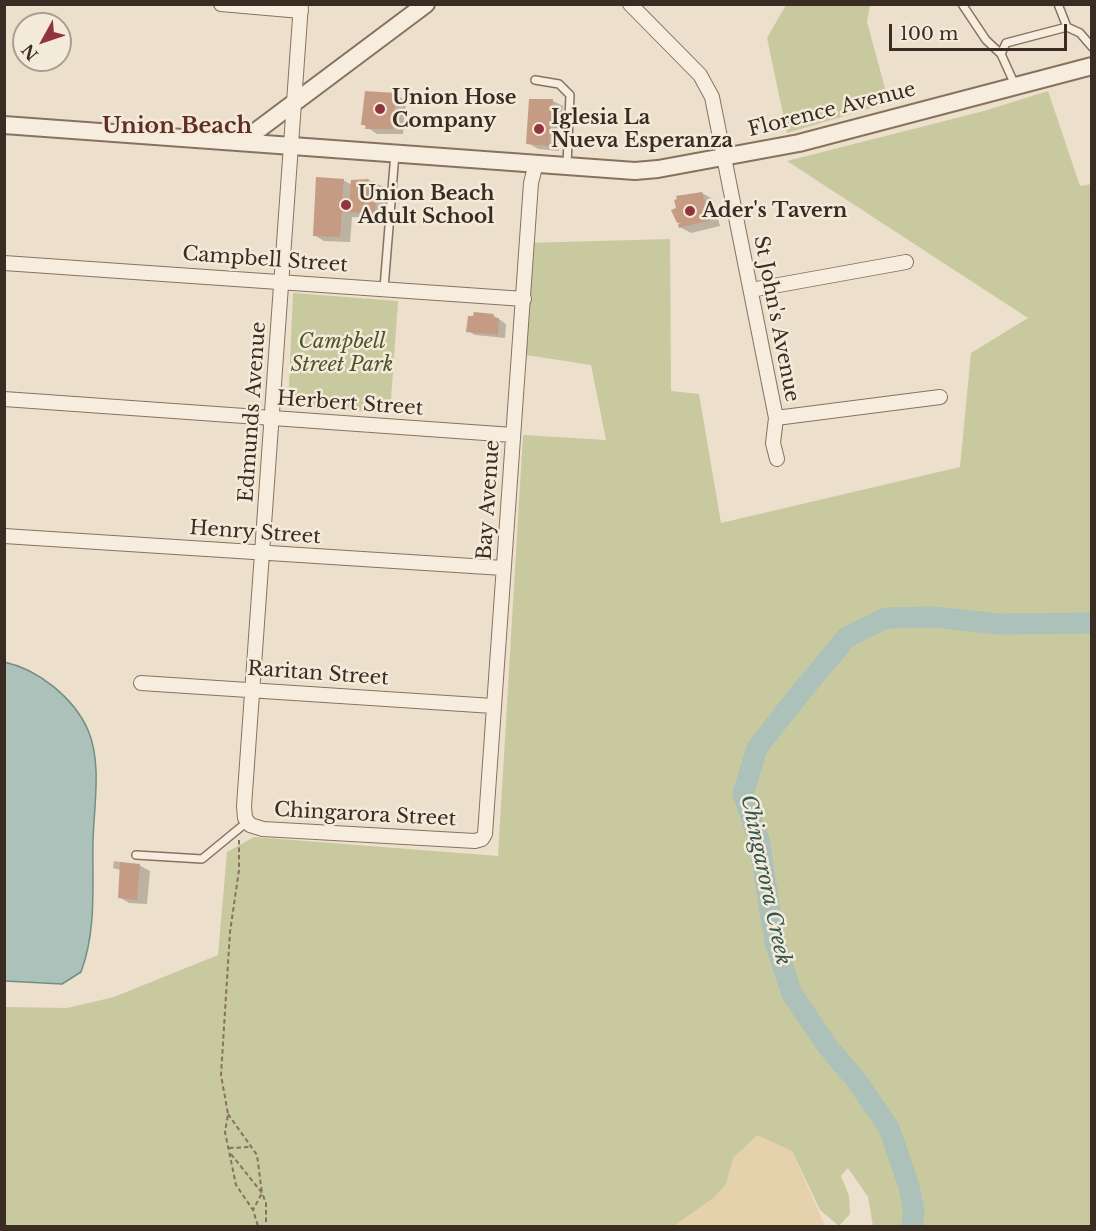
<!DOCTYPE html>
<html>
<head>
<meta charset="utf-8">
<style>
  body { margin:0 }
  #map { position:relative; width:1096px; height:1231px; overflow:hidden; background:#ecdfcb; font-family:"Libre Baskerville",serif }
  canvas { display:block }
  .frame { position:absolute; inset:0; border:6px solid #392c22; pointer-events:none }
  .north { position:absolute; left:12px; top:12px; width:60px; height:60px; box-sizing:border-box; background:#f4eada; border:2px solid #a99e90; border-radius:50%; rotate:230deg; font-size:16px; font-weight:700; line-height:24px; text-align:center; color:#392c22 }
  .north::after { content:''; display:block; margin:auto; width:21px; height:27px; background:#91353d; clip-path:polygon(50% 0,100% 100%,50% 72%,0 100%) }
  .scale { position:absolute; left:889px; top:24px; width:178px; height:27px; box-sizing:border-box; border:3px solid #392c22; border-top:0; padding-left:8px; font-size:18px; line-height:21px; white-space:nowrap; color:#392c22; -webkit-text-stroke:4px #f4eada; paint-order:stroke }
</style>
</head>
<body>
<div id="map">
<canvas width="1096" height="1231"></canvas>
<div class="frame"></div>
<div class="north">N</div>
<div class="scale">100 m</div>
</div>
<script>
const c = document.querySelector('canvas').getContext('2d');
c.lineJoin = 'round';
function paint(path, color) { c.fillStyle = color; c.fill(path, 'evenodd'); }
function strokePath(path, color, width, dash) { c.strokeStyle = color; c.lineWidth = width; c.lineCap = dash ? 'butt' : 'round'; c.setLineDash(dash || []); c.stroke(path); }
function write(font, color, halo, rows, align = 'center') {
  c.font = font + ' "Libre Baskerville",serif'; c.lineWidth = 5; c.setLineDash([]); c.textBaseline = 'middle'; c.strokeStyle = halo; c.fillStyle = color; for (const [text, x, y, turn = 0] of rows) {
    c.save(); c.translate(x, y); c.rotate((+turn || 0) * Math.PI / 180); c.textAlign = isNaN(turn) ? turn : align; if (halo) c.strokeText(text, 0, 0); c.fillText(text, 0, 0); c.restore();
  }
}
const green = new Path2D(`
  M786,5h84l-3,17 22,81 -102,30 -20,-95z
  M1048,91l32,95 12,-2 -1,1042h-218l-5,-29 -20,-29 -7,8 8,20 1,18 -11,12 -19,-16 -28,-59 -58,6 -8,27 -11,13 -41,29h-669v-219l62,1 47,-11 104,-42 9,-103 27,-15 244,19 25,-421 83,5 -15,-75 -71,-11 7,-111 143,-4 1,152 28,3 22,129 239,-56 11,-114 57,-35 -241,-157 197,-50z
  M293,293l105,8 -8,112 -102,-6z`);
const sand = new Path2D(`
  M757,1135l35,16 33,75h-151l41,-29 11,-13 8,-27z`);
const water = new Path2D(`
  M4,662c34,7 70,36 84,68 14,33 6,75 5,110 -1,44 4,89 -12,132l-19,12 -57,-3z`);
const shadow = new Path2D(`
  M396,95l10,6 -3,33h-26l-15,-10z
  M553,101l10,5 -4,45 -21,-2 -10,-6z
  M343,180l9,5v-4l17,-1 19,9 -3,29 -33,-1 -2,25 -26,-1 -10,-6z
  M702,193l11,6 7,27 -29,7 -11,-6 2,-3 -4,-2z
  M493,315l13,9 -1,14 -30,-3 -7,-4z
  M114,861l25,4 11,6 -3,33 -18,-1 -10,-6 2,-27 -8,-2z`);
const river = new Path2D(`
  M912,1226l2,-14 -5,-26 -20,-58 -33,-48 -28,-33 -36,-53 -17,-51 -16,-103 -16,-46 14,-46 40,-51 50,-60 39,-19 48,-1 65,7 93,-1`);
const building = new Path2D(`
  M365,91l31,2 -3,36h-28l1,-4h-5z
  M529,99h24l-4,47 -23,-2z
  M316,177l28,2 -2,24 7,1 2,-24 18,-1 -1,2 10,1 -3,31 -33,-1 -2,25 -27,-1z
  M702,192l9,28 -32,8 -1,-4 4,-2 -5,1 -6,-13 5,-2 -2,-8 3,-1 -1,-3z
  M474,312l20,2 -1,4h6l-1,17 -32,-3 2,-16h5z
  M120,862l20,2 -3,36 -19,-2z`);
const path = new Path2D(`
  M239,840v30l-9,62 -9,143 7,39 -3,18 11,53 17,25 5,16
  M228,1114l29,41 5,38 -9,17
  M229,1148l21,-1
  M231,1154l31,39 4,10v23`);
const service = new Path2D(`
  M962,4l24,36 15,14
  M1058,4l9,23
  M535,80l24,4 11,11 -3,70
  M1015,85l-14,-31 5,-11 61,-16 13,6 12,14
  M384,288l11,-135
  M136,855l66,4 45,-37`);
const minor = new Path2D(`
  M221,4l80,7
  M301,4l-57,802 1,12 5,7 13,4 212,12 7,-2 3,-5 46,-651 5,-20
  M630,4l70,71 12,22 64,321 -3,25 4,16
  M4,263l520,36
  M751,290l155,-28
  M4,399l509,36
  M776,418l164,-21
  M4,536l499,32
  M141,683l352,23`);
const tertiary = new Path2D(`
  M4,125l631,46 23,-2 141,-26 293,-77
  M243,141l183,-137`);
const markers = [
  [380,109,6,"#91353d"],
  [539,129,6,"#91353d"],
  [346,205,6,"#91353d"],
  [690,211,6,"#91353d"]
];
const poiNames = [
  ["Union Hose",392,98],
  ["Company",392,121],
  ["Iglesia La",551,118],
  ["Nueva Esperanza",551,141],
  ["Union Beach",358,194],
  ["Adult School",358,217],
  ["Ader's Tavern",702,211]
];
const streetNames = [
  ["Florence Avenue",832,110,-14],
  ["Campbell Street",265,260,4],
  ["St John's Avenue",776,319,79],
  ["Herbert Street",350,404,4],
  ["Edmunds Avenue",253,412,-86],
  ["Bay Avenue",489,500,-86],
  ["Henry Street",255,533,4],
  ["Raritan Street",318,674,4],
  ["Chingarora Street",365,815,3]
];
const parkNames = [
  ["Campbell",342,342],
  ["Street Park",342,365]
];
const waterNames = [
  ["Chingarora Creek",765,880,78]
];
const quarterNames = [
  ["Union Beach",177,127]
];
paint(green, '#c8c99f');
paint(sand, '#e5d1ab');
paint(water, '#abc1b9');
strokePath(water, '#728f85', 1.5);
paint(shadow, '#0003');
strokePath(river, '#abc1b9', 21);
paint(building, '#c69b84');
strokePath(service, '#877260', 10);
strokePath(minor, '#877260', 16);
strokePath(tertiary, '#877260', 20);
strokePath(path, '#877260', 2, [4.5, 3]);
strokePath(service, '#f7edde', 7);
strokePath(minor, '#f7edde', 14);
strokePath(tertiary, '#f7edde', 16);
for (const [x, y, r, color] of markers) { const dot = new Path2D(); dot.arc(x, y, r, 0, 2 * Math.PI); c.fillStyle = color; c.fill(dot); strokePath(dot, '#f4eada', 2); }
write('bold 20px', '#392c22', '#f4eada', poiNames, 'left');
write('20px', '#392c22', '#f4eada', streetNames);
write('italic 20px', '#4d542b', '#f4eada', parkNames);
write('italic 21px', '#335852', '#f4eada', waterNames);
write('bold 22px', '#622d25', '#f4eada', quarterNames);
</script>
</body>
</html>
